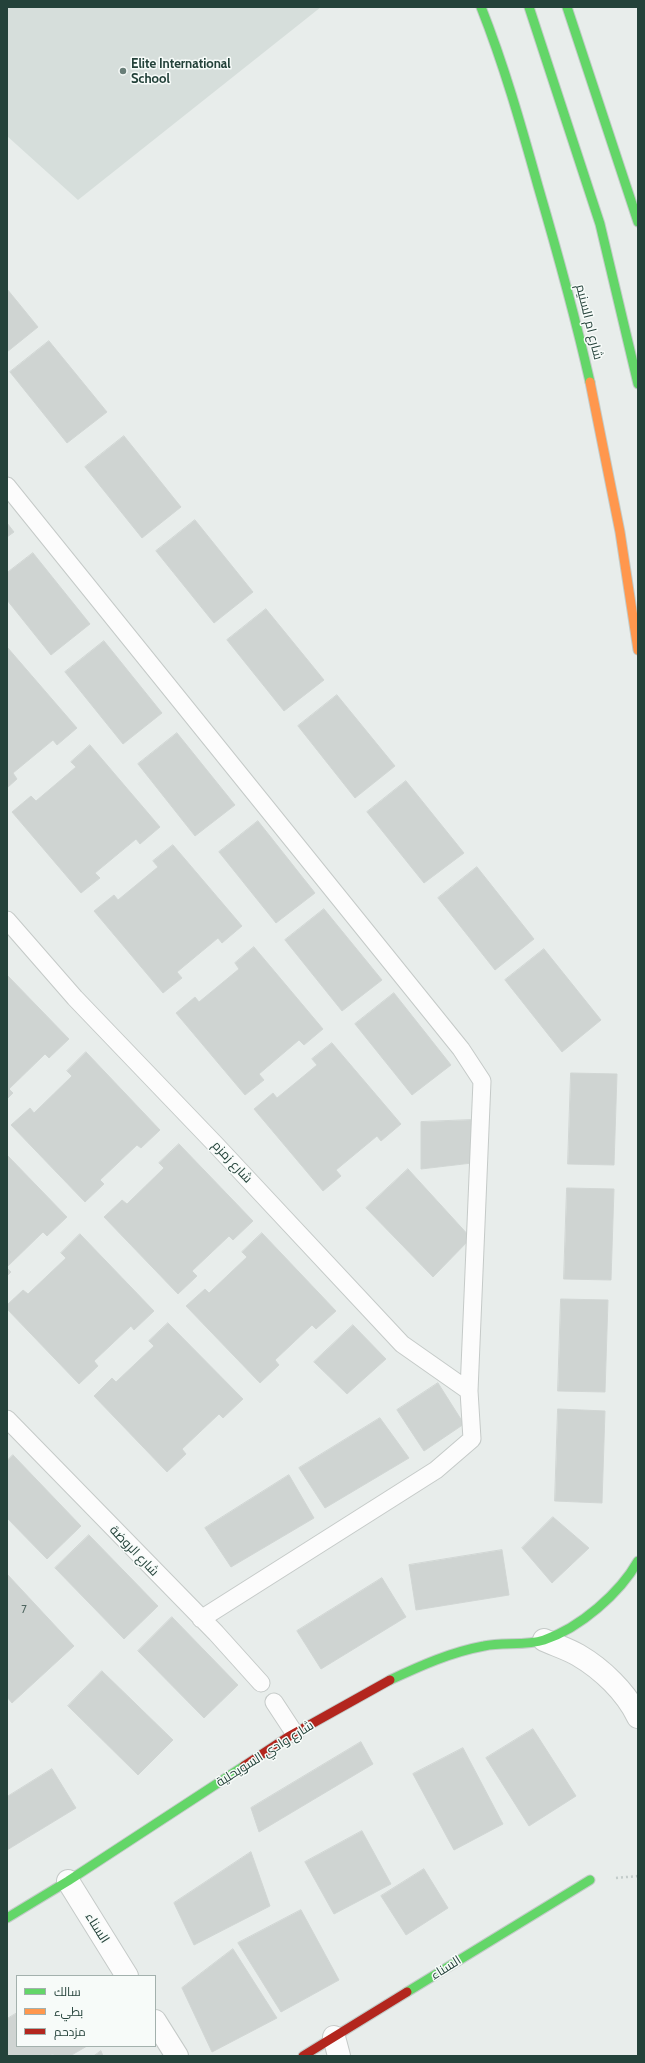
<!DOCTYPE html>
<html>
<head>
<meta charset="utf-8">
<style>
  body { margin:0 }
  #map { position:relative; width:645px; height:2063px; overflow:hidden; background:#e8edeb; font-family:Cabin,Cairo,sans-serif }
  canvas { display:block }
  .frame { position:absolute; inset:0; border:8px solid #24423a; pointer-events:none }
  .legend { position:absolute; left:16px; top:1975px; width:140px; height:72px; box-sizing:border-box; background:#f7fbf9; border:1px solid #a3b1ad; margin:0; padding:5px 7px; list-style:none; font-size:12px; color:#24423a }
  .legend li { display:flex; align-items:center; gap:8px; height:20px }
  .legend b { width:20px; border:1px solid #a3b1ad }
</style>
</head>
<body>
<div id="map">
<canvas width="645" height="2063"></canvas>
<div class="frame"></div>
<ul class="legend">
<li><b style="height:5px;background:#63d668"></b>سالك</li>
<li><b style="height:5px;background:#ff974d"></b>بطيء</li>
<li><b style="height:5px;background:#b3261e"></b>مزدحم</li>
</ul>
</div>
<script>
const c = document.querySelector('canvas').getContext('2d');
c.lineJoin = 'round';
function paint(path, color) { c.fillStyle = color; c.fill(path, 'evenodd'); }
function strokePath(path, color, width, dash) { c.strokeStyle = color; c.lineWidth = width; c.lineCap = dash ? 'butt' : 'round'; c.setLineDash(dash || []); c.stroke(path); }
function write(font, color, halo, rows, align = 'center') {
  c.font = font + ' Cabin,Cairo,sans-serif'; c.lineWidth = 3; c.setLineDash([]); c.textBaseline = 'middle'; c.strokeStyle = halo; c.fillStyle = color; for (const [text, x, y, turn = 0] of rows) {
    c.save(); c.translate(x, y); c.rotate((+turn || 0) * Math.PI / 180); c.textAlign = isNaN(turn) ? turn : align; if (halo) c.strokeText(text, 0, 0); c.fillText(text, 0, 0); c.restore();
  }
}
const built = new Path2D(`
  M7,7h314l-243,193 -71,-64z`);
const building = new Path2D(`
  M7,289l31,38 -31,25z
  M49,341l58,71 -40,31 -57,-71z
  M124,436l57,71 -39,31 -57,-71z
  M195,520l58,72 -39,31 -58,-72z
  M7,523l7,9 -7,5z
  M33,553l57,71 -39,31 -44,-55v-27z
  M266,609l58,71 -40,31 -57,-71z
  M104,641l58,72 -39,31 -58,-72z
  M7,647l70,81 -20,17 -4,-5 -40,33 4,6 -10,9z
  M337,695l58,71 -40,32 -57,-72z
  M177,733l58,72 -40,31 -57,-72z
  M90,745l70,82 -20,17 -4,-5 -41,34 5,5 -19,15 -69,-81 19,-16 5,5 40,-34 -5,-5z
  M406,781l58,72 -40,30 -57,-71z
  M258,821l57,72 -39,30 -57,-71z
  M173,845l69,81 -20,17 -4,-5 -41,34 5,6 -19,15 -69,-82 20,-16 4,5 40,-33 -5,-6z
  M477,867l57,72 -39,31 -57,-72z
  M324,909l58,71 -40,31 -57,-71z
  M254,947l69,82 -19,16 -5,-5 -40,34 5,6 -19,15 -69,-82 19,-16 4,5 40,-33 -4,-6z
  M544,949l57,71 -39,32 -57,-72z
  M7,975l62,64 -20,19 -4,-4 -36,35 4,4 -6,6z
  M394,993l57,72 -39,30 -57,-71z
  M332,1043l69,81 -20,17 -4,-5 -41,34 5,6 -18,15 -69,-82 19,-16 4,5 40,-33 -5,-6z
  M86,1052l74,78 -19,18 -4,-3 -37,35 4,4 -19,18 -74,-77 19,-17 4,5 38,-37 -5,-5z
  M571,1073l46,1 -3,91 -46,-1z
  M471,1120l1,43 -51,6v-47z
  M179,1144l74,77 -20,19 -4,-4 -37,35 5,5 -19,18 -74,-77 18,-17 5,4 37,-36 -5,-5z
  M7,1155l60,62 -20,19 -4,-4 -36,35z
  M408,1169l63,69 -38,39 -67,-69z
  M567,1188l47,1 -3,91 -47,-1z
  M262,1233l74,78 -20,18 -4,-4 -37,35 4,5 -19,18 -74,-77 19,-17 4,4 38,-36 -5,-5z
  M80,1234l74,77 -20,19 -3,-4 -37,35 4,5 -19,18 -72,-75v-4l16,-15 5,4 38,-36 -5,-5z
  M7,1268l4,4 -4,4z
  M561,1299l47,1 -3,92 -47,-1z
  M168,1323l75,76 -20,19 -4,-4 -37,35 4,5 -19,18 -73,-76 18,-18 4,4 38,-36 -5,-5z
  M353,1325l33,34 -39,35 -33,-32z
  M438,1383l26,41 -40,27 -27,-41z
  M558,1409l47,2 -3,92 -47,-2z
  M380,1418l29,40 -84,50 -26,-40z
  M13,1455l68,71 -34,33 -40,-41v-57z
  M289,1475l25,43 -83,49 -26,-39z
  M553,1517l36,31 -37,35 -30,-35z
  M89,1535l69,71 -34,33 -69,-71z
  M502,1550l7,45 -93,15 -7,-45z
  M7,1574l67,72 -62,57 -5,-6z
  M382,1578l24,39 -85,52 -24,-38z
  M172,1617l66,68 -34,33 -66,-67z
  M102,1671l71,69 -35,35 -70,-69z
  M533,1729l43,67 -47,30 -43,-68z
  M361,1742l12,22 -114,68 -8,-24z
  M463,1748l40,76 -49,26 -41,-76z
  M52,1769l24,39 -69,42v-53z
  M362,1831l29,53 -57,30 -29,-52z
  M251,1852l19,54 -76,39 -20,-42z
  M424,1869l24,39 -42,27 -25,-39z
  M301,1910l38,70 -58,32 -43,-69z
  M233,1949l44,69 -65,34 -30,-64z
  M17,2013v33h70l-17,10h-16l-1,-2 -4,2h-42v-37z
  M101,2051l2,5h-9z`);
const path = new Path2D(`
  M616,1878l22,-2`);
const lane = new Path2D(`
  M7,486l454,563 21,32 -13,310 3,48 -36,31 -235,149
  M7,920l68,78 141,147 186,199 67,47
  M7,1419l209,214 45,50
  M274,1702l21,32`);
const street = new Path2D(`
  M544,1640c11,5 24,9 34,15 24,14 48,37 60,62
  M68,1881l59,95
  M155,2021l22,35
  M334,2037l5,19`);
const fast = new Path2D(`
  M481,7c23,58 40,118 57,179 19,65 37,130 52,196
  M529,7l71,217 38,160
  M567,7l71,215
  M390,1680c30,-14 61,-28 94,-34 19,-4 42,0 60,-6 36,-12 76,-47 94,-79
  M7,1918l61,-37 176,-115
  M407,1992l183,-112`);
const slow = new Path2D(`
  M590,382l30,150 18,118`);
const jam = new Path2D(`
  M244,1766l44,-29 102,-57
  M303,2056l104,-64`);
const markers = [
  [123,71,4,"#697e78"]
];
const numberNames = [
  ["7",24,1610]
];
const poiNames = [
  ["Elite International",131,64],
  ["School",131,79]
];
const streetNames = [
  ["شارع ام السنيم",589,322,76],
  ["شارع زمزم",232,1162,47],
  ["شارع الروضة",134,1551,46],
  ["شارع وادي السويحلية",265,1754,-32],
  ["السناء",97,1928,58],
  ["السناء",446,1968,-32]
];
paint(built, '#d6dedb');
paint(building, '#cfd4d2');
strokePath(building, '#d1d6d4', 1);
strokePath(lane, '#c5cac8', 19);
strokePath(street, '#c5cac8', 24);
strokePath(fast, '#c3cbc8', 11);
strokePath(slow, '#c3cbc8', 11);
strokePath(jam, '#c3cbc8', 11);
strokePath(path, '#c3ccca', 2.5, [2, 3]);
strokePath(lane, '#fcfcfc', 17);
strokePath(street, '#fcfcfc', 22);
strokePath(fast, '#63d668', 9);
strokePath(slow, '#ff974d', 9);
strokePath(jam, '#b3261e', 9);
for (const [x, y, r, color] of markers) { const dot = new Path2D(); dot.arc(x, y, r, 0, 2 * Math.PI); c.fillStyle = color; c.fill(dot); strokePath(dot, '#f7fbf9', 1.5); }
write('11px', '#506761', null, numberNames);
write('bold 13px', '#24423a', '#f7fbf9', poiNames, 'left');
write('13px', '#24423a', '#f7fbf9', streetNames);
</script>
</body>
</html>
